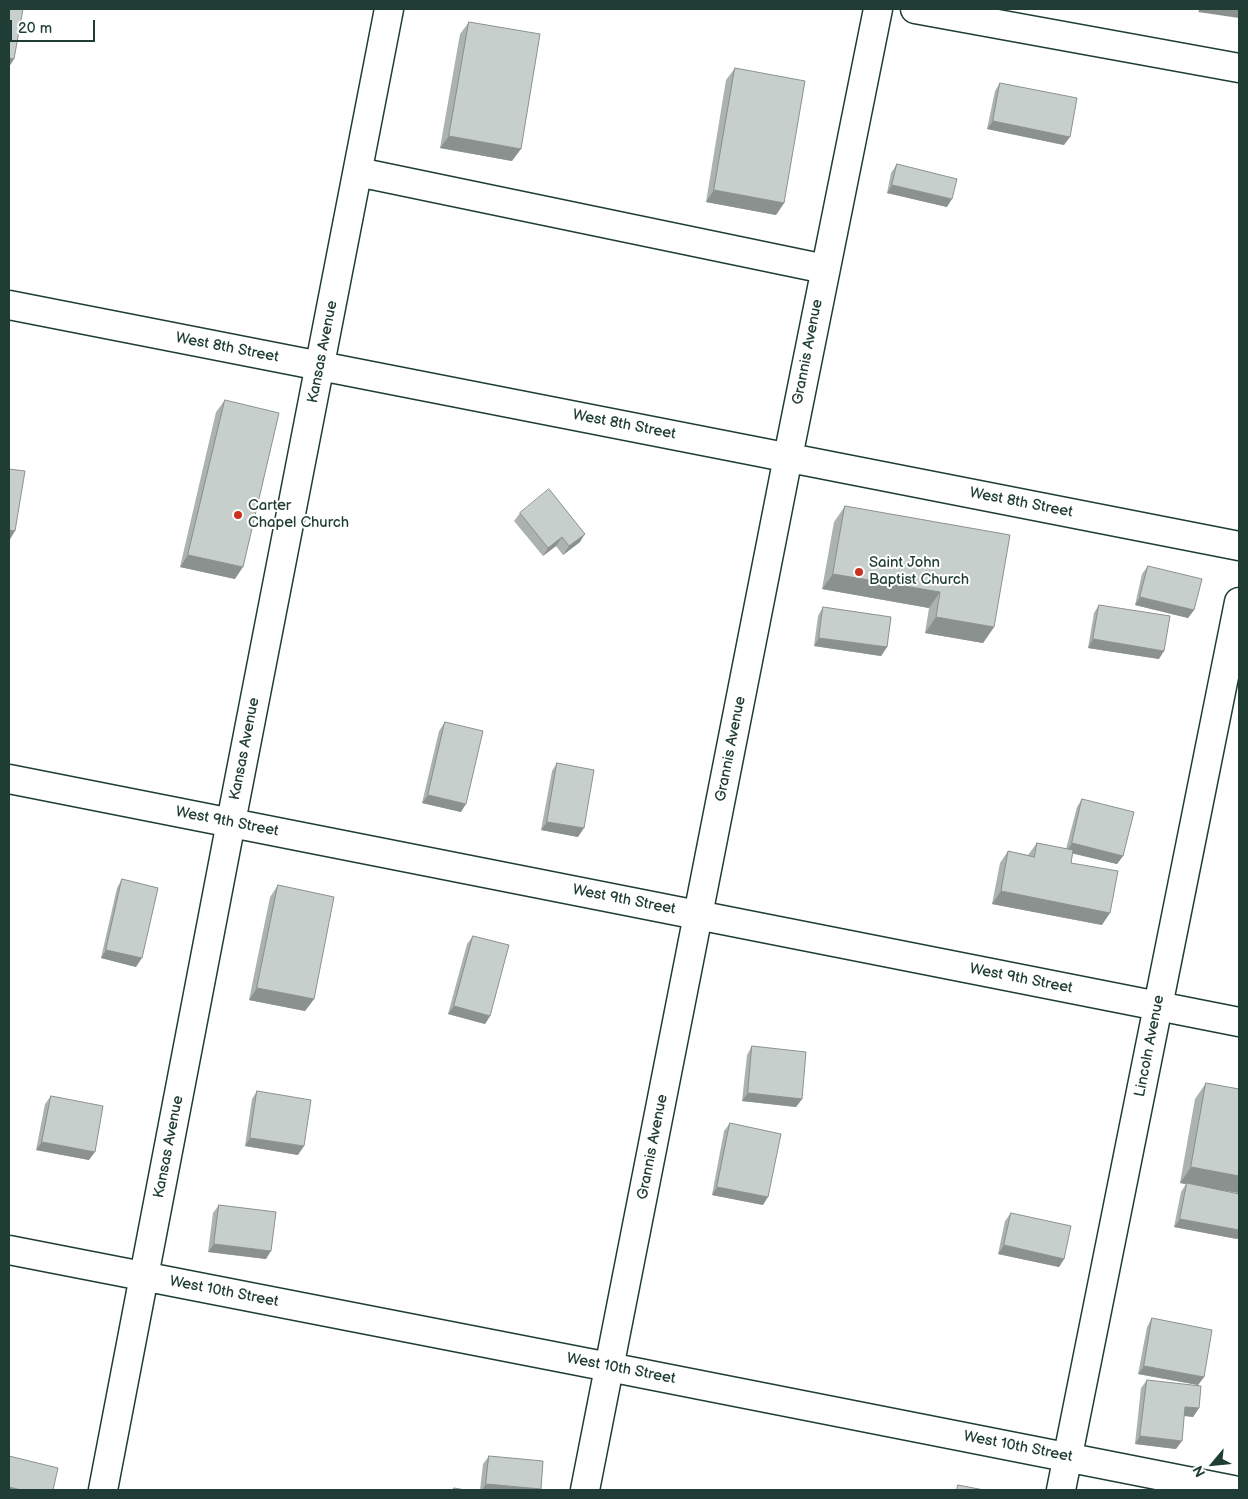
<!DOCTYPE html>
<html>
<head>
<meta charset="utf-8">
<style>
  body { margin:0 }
  #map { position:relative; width:1248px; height:1499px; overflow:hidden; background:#fff; font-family:"Balsamiq Sans",sans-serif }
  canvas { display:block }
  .frame { position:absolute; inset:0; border:10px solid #1f3d34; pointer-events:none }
  .north { position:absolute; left:1188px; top:1439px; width:50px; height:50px; -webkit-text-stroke:4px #fff; paint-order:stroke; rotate:242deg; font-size:14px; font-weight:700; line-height:20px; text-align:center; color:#1f3d34 }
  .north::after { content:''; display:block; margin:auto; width:18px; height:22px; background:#1f3d34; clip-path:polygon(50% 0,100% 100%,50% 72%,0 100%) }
  .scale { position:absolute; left:10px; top:20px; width:85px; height:22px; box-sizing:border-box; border:2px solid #1f3d34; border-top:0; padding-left:6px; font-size:15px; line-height:18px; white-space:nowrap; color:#1f3d34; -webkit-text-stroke:4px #fff; paint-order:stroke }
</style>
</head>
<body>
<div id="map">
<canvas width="1248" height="1499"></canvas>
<div class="frame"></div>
<div class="north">N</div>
<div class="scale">20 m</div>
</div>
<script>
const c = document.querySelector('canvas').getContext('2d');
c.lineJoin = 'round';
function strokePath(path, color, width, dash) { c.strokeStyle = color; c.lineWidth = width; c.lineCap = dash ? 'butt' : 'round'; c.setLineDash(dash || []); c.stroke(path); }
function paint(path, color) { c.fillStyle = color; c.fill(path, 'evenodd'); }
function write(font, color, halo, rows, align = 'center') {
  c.font = font + ' "Balsamiq Sans",sans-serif'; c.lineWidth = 4; c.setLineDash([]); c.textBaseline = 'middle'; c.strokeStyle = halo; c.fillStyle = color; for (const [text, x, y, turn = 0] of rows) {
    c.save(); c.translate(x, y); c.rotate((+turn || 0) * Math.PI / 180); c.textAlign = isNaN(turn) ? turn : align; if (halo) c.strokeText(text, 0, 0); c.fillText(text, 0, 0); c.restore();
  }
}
const minor = new Path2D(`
  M358,172l467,97
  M9,305l1230,241
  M9,779l1230,243
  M9,1250l600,117 624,123
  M103,1490l128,-668 158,-813
  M585,1490l203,-1033 90,-448
  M1061,1490l178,-888`);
const major = new Path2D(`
  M915,9l324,59`);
const wall = new Path2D(`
  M469,22l43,139 -72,-13 20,-114z
  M735,68l49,135 -8,12 -70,-13 20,-122z
  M1000,83l64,62 -77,-16 8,-38z
  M897,164l50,43 -60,-14 4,-20z
  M225,400l10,179 -55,-12 36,-155z
  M845,506l149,121 -11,16 -58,-10 4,-25 -107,-19 12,-67z
  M520,513l60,29 -17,13 -7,-9 -13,10 -29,-35z
  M1148,566l46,44 -6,8 -53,-13 7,-31z
  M1099,605l60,54 -71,-11 6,-35z
  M823,607l64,40 -6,9 -67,-10 4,-30z
  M445,722l16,90 -39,-9 17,-72z
  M557,763l21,74 -37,-7 11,-59z
  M1082,799l41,57 -6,8 -44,-11 -2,10 31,62 -110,-21 8,-41 8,-12 20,4 9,-12 29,6 11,-42z
  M122,879l14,88 -35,-9 16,-70z
  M278,885l36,114 -9,12 -56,-11 21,-103z
  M473,936l17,80 -5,8 -37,-10 19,-70z
  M752,1046l50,53 -6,8 -54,-6 5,-46z
  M1206,1083l33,6v104l-20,-3 20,4v43l-2,2 -63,-12 7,-35 5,-8 -6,-1 15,-84z
  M257,1091l41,64 -53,-9 7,-47z
  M51,1096l38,64 -53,-10 9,-46z
  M730,1123l33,82 -51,-10 12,-64z
  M219,1205l47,54 -58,-7 5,-39z
  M1011,1213l53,46 -5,8 -61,-13 7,-33z
  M1152,1318l52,59 -6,8 -60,-11 9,-47z
  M1147,1380l52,28 -6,9 -9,-1 -8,33 -41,-5 6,-56z
  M489,1456l52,33 -1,1h-60l3,-26z`);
const shadedWall = new Path2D(`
  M1200,9h39v9l-41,-6z
  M9,58l5,1 -5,8z
  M993,121l77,16 -6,8 -77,-16z
  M449,136l72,13 -9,12 -72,-13z
  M892,185l60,14 -5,8 -60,-14z
  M714,190l70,13 -8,12 -70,-13z
  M9,530l6,1 -6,10z
  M585,534l-5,8 -17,13 6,-9z
  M562,537l-6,9 -13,10 5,-8z
  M188,555l55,12 -8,12 -55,-12z
  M833,574l107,18 -11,16 -107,-19z
  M1140,597l54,13 -6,8 -53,-13z
  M936,617l58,10 -11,16 -58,-10z
  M819,638l68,9 -6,9 -67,-10z
  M1093,639l71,12 -5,8 -71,-11z
  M428,795l38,9 -5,8 -39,-9z
  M547,822l37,6 -6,9 -37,-7z
  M1072,843l51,13 -6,8 -51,-12z
  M1001,891l109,22 -8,12 -110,-21z
  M106,950l36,8 -6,9 -35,-9z
  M257,988l57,11 -9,12 -56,-11z
  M454,1006l36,10 -5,8 -37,-10z
  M748,1093l54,6 -6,8 -54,-6z
  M250,1138l54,8 -6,9 -53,-9z
  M42,1142l53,10 -6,8 -53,-10z
  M1191,1167l48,9v17l-59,-10z
  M717,1187l51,10 -5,8 -51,-10z
  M1180,1219l59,11v7l-2,2 -63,-12z
  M214,1244l57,7 -5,8 -58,-7z
  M1004,1245l60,14 -5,8 -61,-13z
  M1144,1366l60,11 -6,8 -60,-11z
  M1185,1407l14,1 -6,9 -14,-2z
  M1140,1436l42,5 -6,8 -41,-5z
  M486,1484l55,5 -1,1h-58z
  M9,1487l12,3h-12z`);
const building = new Path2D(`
  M9,9h14l-9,50 -5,-1z
  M469,22l71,12 -19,115 -72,-13z
  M735,68l70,13 -21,122 -70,-13z
  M1000,83l77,15 -7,39 -77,-16z
  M897,164l60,15 -5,20 -60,-14z
  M225,400l54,13 -36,154 -55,-12z
  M9,469l16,2 -10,60 -6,-1z
  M549,489l36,45 -16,12 -7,-9 -14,11 -28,-35z
  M845,506l165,29 -16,92 -58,-10 4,-25 -107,-18z
  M1148,566l54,13 -8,31 -54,-13z
  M1099,605l71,11 -6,35 -71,-12z
  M823,607l68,10 -4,30 -68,-9z
  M445,722l38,9 -17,73 -38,-9z
  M557,763l37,7 -10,58 -37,-6z
  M1082,799l52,13 -11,44 -51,-13z
  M1037,843l36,7 -2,13 47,8 -8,42 -109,-22 7,-40 26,6z
  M122,879l36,9 -16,70 -36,-8z
  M278,885l56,12 -20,102 -57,-11z
  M473,936l36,9 -19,71 -36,-10z
  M752,1046l54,6 -4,47 -54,-6z
  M1206,1083l33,6v87l-48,-9z
  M257,1091l54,9 -7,46 -54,-8z
  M51,1096l52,10 -8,46 -53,-10z
  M730,1123l51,11 -13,63 -51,-10z
  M1187,1183l52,11v36l-59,-11z
  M219,1205l57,7 -5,39 -57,-7z
  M1011,1213l60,13 -7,33 -60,-14z
  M1152,1318l60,12 -8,47 -60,-11z
  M1147,1380l54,6 -2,22 -14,-1 -3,34 -42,-5z
  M9,1456l49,12 -5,22h-32l-12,-3z
  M489,1456l54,5 -2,28 -55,-5z
  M958,1485l26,5h-27z
  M454,1488l11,2h-12z`);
const markers = [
  [238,515,5,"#c8321e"],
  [859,572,5,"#c8321e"]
];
const streetNames = [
  ["West 8th Street",227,348,11],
  ["Kansas Avenue",323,352,-79],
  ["Grannis Avenue",808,352,-79],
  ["West 8th Street",624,425,11],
  ["West 8th Street",1021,503,11],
  ["Kansas Avenue",245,749,-79],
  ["Grannis Avenue",731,749,-79],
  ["West 9th Street",227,822,11],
  ["West 9th Street",624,900,11],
  ["West 9th Street",1021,979,11],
  ["Lincoln Avenue",1150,1046,-79],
  ["Kansas Avenue",169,1147,-79],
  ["Grannis Avenue",653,1147,-79],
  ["West 10th Street",224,1292,11],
  ["West 10th Street",621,1369,11],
  ["West 10th Street",1018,1447,11]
];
const poiNames = [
  ["Carter",248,506],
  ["Chapel Church",248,523],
  ["Saint John",869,563],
  ["Baptist Church",869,580]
];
strokePath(minor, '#1f3d34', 31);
strokePath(major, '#1f3d34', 31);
strokePath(minor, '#fff', 28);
strokePath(major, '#fff', 28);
paint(wall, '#abb2af');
paint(shadedWall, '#8b918f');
paint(building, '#c7cfcc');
strokePath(building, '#8b918f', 1);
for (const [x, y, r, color] of markers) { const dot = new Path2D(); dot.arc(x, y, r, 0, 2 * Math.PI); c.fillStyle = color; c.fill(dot); strokePath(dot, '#fff', 2); }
write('15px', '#1f3d34', '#fff', streetNames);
write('15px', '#1f3d34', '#fff', poiNames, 'left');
</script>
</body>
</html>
